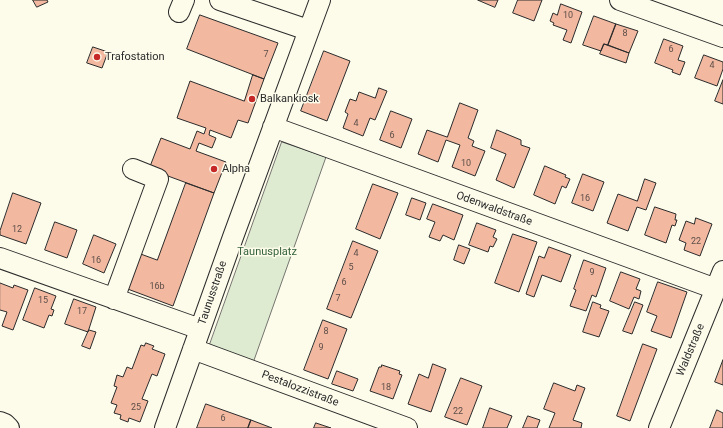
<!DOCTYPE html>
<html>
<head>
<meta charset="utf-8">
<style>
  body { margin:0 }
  canvas { display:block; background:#fdfbea }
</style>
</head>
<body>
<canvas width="723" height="428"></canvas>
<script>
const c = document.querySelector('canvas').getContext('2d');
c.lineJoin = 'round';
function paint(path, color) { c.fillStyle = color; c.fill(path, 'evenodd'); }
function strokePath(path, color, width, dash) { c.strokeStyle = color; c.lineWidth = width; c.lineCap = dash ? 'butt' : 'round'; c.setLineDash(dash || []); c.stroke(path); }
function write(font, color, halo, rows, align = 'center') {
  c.font = font + ' Roboto,sans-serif'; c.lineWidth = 3; c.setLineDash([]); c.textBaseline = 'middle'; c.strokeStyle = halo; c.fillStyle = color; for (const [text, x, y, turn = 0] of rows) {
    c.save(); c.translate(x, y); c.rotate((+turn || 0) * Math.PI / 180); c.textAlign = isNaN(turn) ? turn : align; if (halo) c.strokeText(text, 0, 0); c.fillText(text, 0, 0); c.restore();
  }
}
const green = new Path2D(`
  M282,142l44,15 -73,206 -44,-16z`);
const building = new Path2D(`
  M33,0h14l1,2 -11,5z
  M478,0h20l-3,7z
  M518,0h24l-8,21 -21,-8z
  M561,4l21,8 -11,31 -8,-3 4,-10 -14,-5 1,-2 -4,-2 3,-8 4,2z
  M200,15l78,28 -14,36 -77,-30z
  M594,16l22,8 -8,21 -4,-1 -3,7 -18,-6z
  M616,24l22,7 -9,22 -21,-8z
  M664,39l19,7 -5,14 7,2 -5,13 -8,-3 1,-2 -18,-7z
  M604,44l25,9 -3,10 -26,-9z
  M93,47l15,5 -6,16 -15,-5z
  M324,51l26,10 -23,60 -26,-10z
  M704,55l19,7v7l-6,17 -22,-8z
  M253,75l11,4 -16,44 -10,-3 -7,18 -21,-8 -1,5 7,3 -4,10 -13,-5 -3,8 30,11 -12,31 -65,-24 12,-31 29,11 7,-18 7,3 2,-6 -29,-10 13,-37 54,20z
  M723,80v24l-8,-3z
  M379,88l8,3 -12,29 -5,-2 -7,18 -20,-8 5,-14 -3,-2 5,-13 6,2 3,-9 16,6z
  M460,103l18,7 -10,28 6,3 -2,5 13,5 -10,25 -23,-9 8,-22 -14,-5 -8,22 -20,-8 9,-24 20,7z
  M391,111l21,8 -11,29 -21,-8z
  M497,130l24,10v5l9,3 -16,40 -18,-8 10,-26 -15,-6z
  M545,166l21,9 -1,2 5,2 -4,9 -4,-2 -7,18 -21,-9z
  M583,174l21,8 -11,29 -21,-8z
  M645,179l11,4 -10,27 -9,-3 -9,24 -21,-8 11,-29 19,7z
  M186,183l28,10 -41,113 -48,-18 13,-35 19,7z
  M373,184l25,9 -18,46 -24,-10z
  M13,193l28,10 -15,41 -26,-9v-4z
  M412,198l14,5 -6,17 -14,-5z
  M433,204l30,11 -9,25 -11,-5 -3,6 -11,-4 6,-15 -8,-3z
  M655,207l21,7 -1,6h2l-2,6 -3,-1 -6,18 -21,-8z
  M696,218l16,6 -12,32 -16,-6 2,-7 -7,-3 7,-19 8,3z
  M55,222l22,8 -10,28 -22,-8z
  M477,223l19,7 -3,7 4,2 -4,8 -3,-1 -2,6 -19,-7z
  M513,234l24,8 -18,50 -24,-9z
  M94,235l22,9 -12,29 -21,-9z
  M353,241l25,10 -27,67 -24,-9z
  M459,245l11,4 -6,15 -10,-4z
  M549,247l22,8 -10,27 -19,-7 -8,22 -8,-3 13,-38 5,2z
  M584,260l22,8 -10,29 -4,-2 -6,16 -16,-5 6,-16 -2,-1z
  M621,272l19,7 -4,10 5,2 -2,8 -5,-2 -5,12 -19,-8z
  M658,282l29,10 -16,46 -20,-7 6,-15 -10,-4z
  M0,283l13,5 1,-3 14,5 -15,40 -11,-4 5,-14 -7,-2z
  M35,288l21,8 -5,13 3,1 -2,6 -3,-1 -5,13 -21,-8z
  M74,299l22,8 -8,25 -23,-8z
  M593,302l8,3 -1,3 9,3 -10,26 -16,-5z
  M635,302l8,3 -11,29 -9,-3z
  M323,320l24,9 -19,50 -24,-9z
  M89,330l7,2 -6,17 -8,-3z
  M146,343l8,3 -2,3 13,5 -8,22 -5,-2 -10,25 6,2 -8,21 -11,-4 -1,4 -8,-3 1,-4 -7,-2 3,-8 -6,-2 6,-16 -3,-1 3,-11 6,2 4,-10 5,2 9,-24 3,1z
  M643,344l14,5 -27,72 -13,-5z
  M723,360v25l-8,-3z
  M433,364l13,5 -15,43 -23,-8 11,-30 9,4z
  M382,365l18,6 -1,3 3,1 -9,24 -23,-8 9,-24h2z
  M337,371l21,8 -5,12 -21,-7z
  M461,378l21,8 -15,39 -22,-8z
  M554,383l21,8 2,-6 8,3 -12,32 9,3 -1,5h-32l6,-15 -11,-4z
  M206,404l45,16 -3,8h-51z
  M490,408l22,8 -5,12h-24z
  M717,410l6,3v15h-13z
  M528,416l12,4 -3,8h-14z
  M251,420l21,8h-24z
  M316,423l15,5h-17z`);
const minor = new Path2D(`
  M220,0l88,30
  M620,0l103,37
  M179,12l5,-12
  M273,127l443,162
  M0,258l200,71
  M114,299l44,-120 -25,-10
  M193,349l214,79
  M0,422l5,2 4,4
  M165,428l68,-191 87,-237
  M659,428l64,-157`);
const markers = [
  [97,57,4,"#c62828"],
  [252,99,4,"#c62828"],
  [214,169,4,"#c62828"]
];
const numberNames = [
  ["10",568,16],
  ["8",625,34],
  ["6",671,50],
  ["7",266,55],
  ["4",712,66],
  ["4",356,124],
  ["6",392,136],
  ["10",466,164],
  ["16",585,199],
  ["12",17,230],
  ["22",696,242],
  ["4",356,254],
  ["16",96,261],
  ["5",351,268],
  ["9",592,273],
  ["6",344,283],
  ["16b",157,287],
  ["7",338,299],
  ["15",43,301],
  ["17",82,312],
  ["8",326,332],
  ["9",321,348],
  ["18",386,388],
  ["25",136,408],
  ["22",458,412],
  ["6",223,419]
];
const poiNames = [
  ["Trafostation",105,57],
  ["Balkankiosk",260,99],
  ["Alpha",222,169]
];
const streetNames = [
  ["Odenwaldstraße",494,209,20],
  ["Taunusstraße",213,293,-71],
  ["Waldstraße",691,350,-67],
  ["Pestalozzistraße",300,389,21]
];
const parkNames = [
  ["Taunusplatz",267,252]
];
paint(green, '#deebd1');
strokePath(green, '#74746e', 1);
paint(building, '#f2b8a0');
strokePath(building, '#2b2b2b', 1);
strokePath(minor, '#2b2b2b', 22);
strokePath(minor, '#fdfbea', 20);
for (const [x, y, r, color] of markers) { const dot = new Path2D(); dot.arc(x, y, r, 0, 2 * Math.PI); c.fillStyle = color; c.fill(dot); strokePath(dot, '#fdfbea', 1.5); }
write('9px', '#5d4e48', null, numberNames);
write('11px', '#2b2b2b', '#fdfbea', poiNames, 'left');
write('11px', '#2b2b2b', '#fdfbea', streetNames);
write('11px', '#34623c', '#fdfbea', parkNames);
</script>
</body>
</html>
